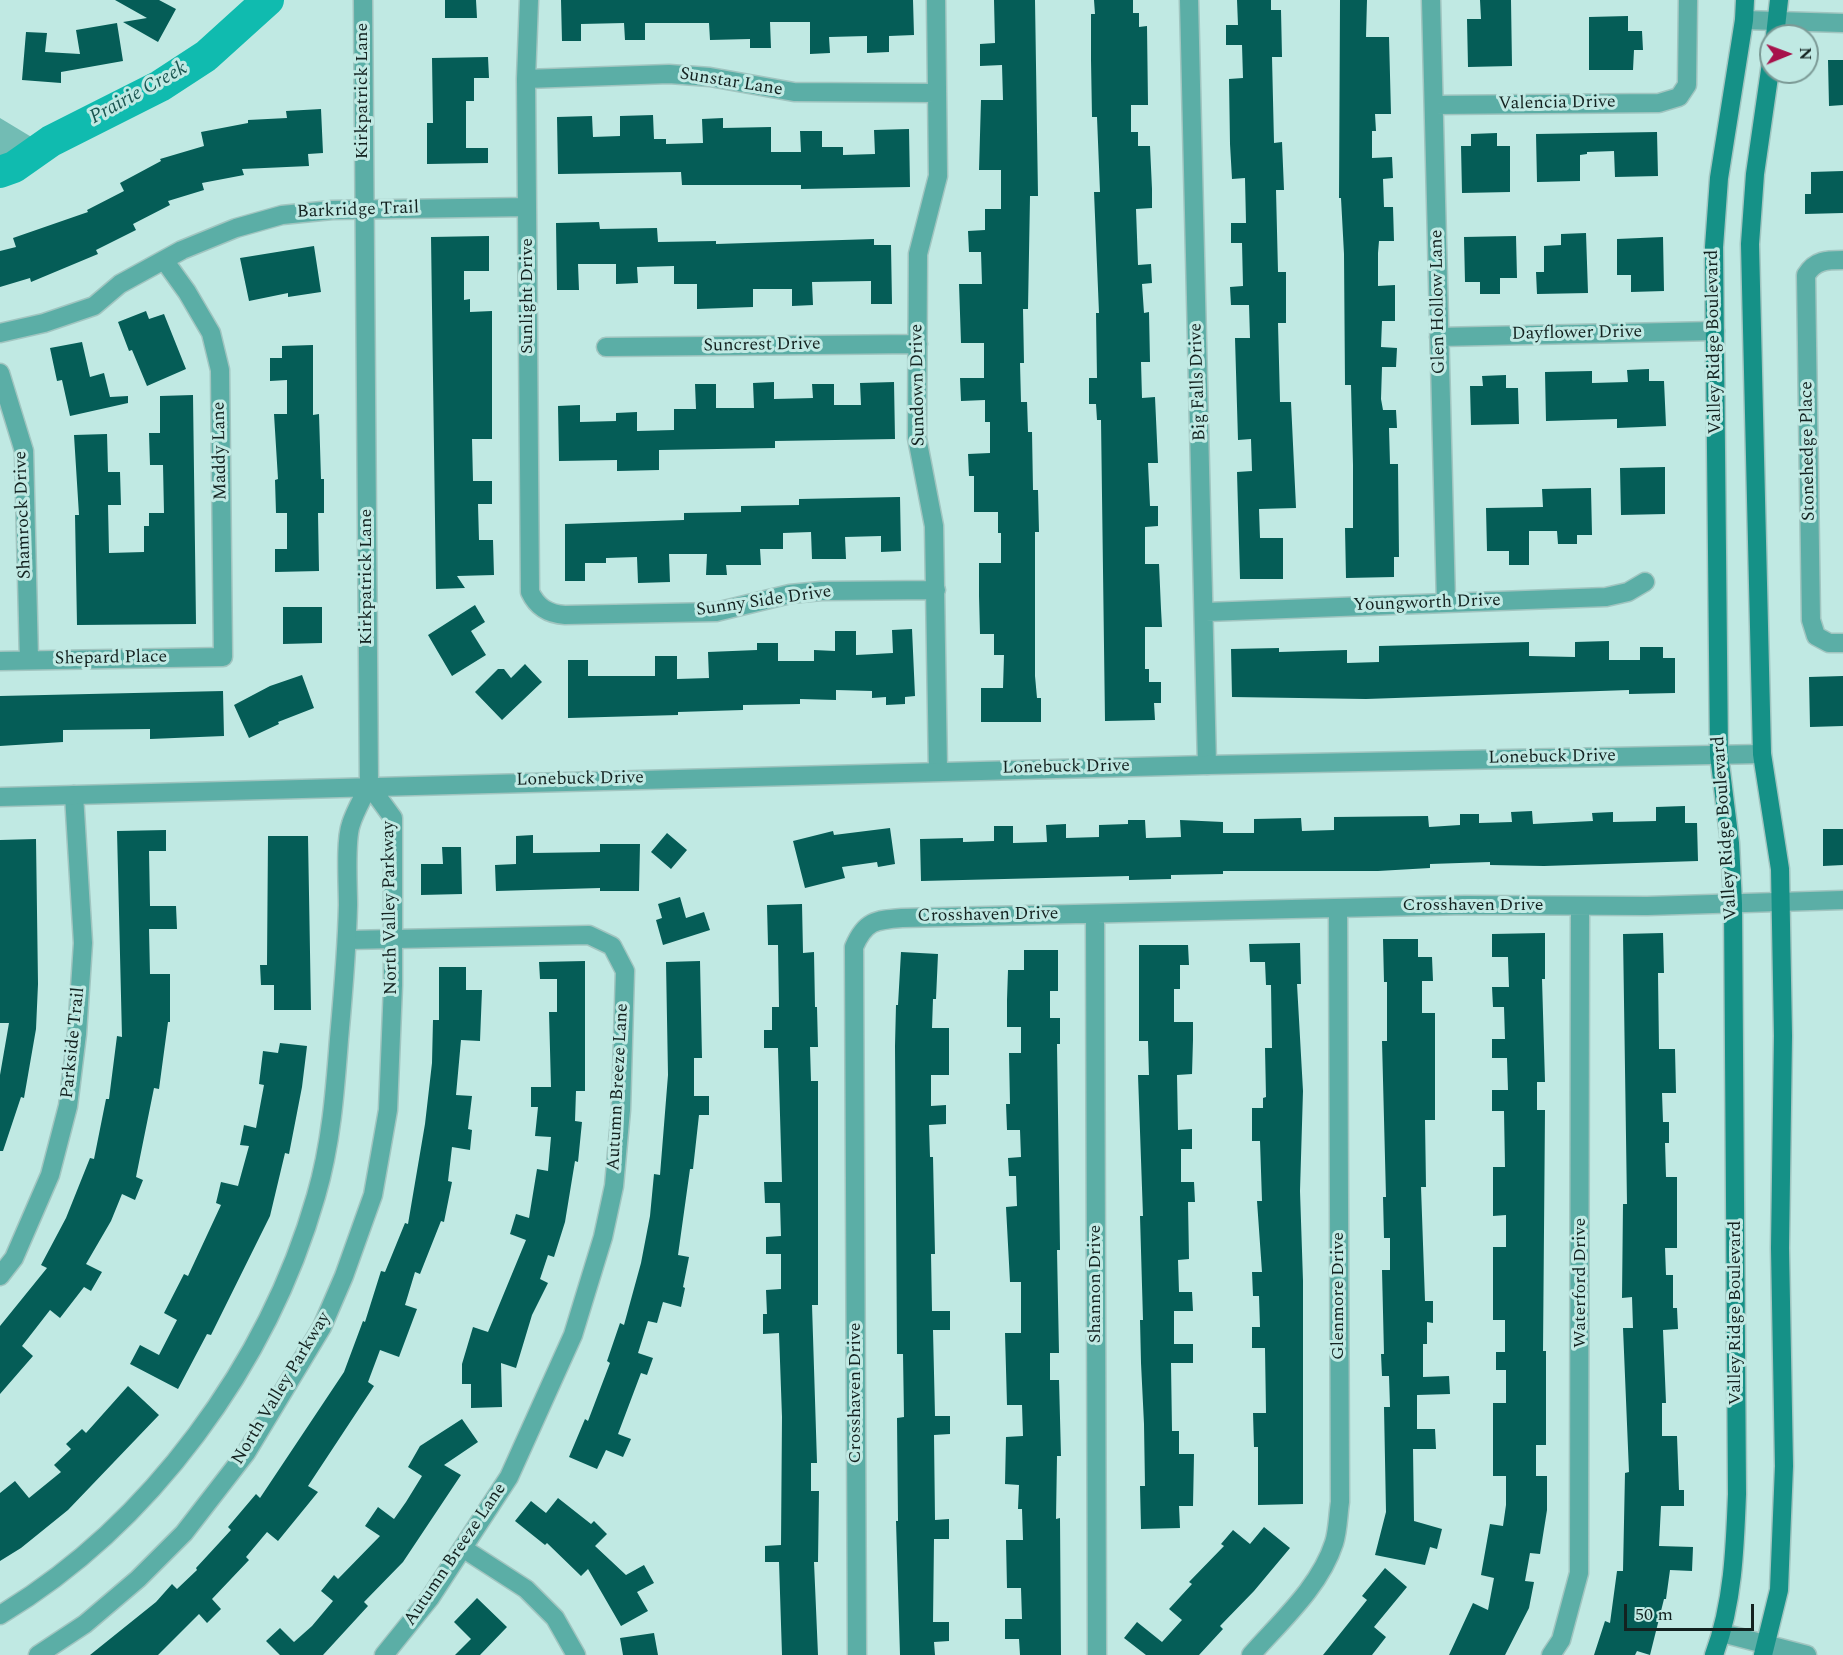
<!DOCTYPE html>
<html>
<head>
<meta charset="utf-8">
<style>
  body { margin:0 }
  #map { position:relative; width:1843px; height:1655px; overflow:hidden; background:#c0e9e3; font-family:Spectral,serif }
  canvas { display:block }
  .north { position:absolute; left:1759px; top:24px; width:60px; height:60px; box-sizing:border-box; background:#c0e9e3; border:2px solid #7b9995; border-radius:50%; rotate:89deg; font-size:16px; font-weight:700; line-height:24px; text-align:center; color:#132220 }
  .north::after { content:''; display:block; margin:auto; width:21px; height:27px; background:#a7124b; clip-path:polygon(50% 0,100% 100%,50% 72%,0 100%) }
  .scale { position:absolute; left:1624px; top:1604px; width:130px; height:27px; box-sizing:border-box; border:3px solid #132220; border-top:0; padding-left:8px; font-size:18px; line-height:21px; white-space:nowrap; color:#132220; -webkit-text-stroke:4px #c0e9e3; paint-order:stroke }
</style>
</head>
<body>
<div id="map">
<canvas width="1843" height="1655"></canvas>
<div class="north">N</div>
<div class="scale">50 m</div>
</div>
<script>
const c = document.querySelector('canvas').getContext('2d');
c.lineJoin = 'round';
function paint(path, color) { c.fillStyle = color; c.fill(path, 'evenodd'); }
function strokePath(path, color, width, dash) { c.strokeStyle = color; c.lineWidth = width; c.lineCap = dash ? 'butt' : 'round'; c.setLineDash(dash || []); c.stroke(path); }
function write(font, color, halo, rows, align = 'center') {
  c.font = font + ' Spectral,serif'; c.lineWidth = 6; c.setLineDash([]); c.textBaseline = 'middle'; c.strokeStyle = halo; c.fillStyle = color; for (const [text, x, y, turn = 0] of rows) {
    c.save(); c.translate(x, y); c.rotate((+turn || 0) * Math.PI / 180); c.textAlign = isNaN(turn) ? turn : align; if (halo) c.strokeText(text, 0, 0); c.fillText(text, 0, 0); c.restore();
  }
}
const green = new Path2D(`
  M0,118l48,29 -48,25z`);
const river = new Path2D(`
  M0,172l14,-5 37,-26 109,-55 46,-30 62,-56`);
const building = new Path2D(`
  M115,0h44l17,9 -18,33 -35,-20 24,-4z
  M445,0h31l1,18h-32z
  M561,0h352l1,35 -25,1v16l-22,1v-17l-38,1 1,16 -20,1v-32h-40l1,26h-21v-9l-40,1 -1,-17h-64v17h-20l-1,-17 -43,1v17h-19z
  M994,0h41l3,196h-8l-2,113h-5l1,54h-4l1,39h6l1,30h4l1,58h5l1,42h-4v144l2,22h4v24h-60v-34h22l1,-33h-10v-21h-14l-1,-38v-33h22v-30h-3v-21h-24v-36h-5l-1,-22 22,-1v-31h-5v-22l-24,1 -1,-23h24v-35h-23l-2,-59h23l-1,-32h-12l-1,-21 17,-1v-21h16v-39h-22l2,-70h22l-1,-35 -22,1v-22l15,-1z
  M1094,0h39v13h6v14l8,-1 1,79h-17v27h7v14h12l2,43v19l-16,1 2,56 13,-1 1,19 -10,1 2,29 5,-1 1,50h-9l1,36 13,-1 3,66h-10l2,43h8v20l-13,1v37h14l2,45 1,18h-17v42h4v13h12v21h-7l1,17 -50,1 -4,-301h-4l-1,-16h-7v-26h8l-1,-65h3l-5,-121h6l-3,-75h-5l-1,-57v-46h4z
  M1237,0h34v10h10l1,47h-10l2,86 8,-1 2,48h-8l2,82h8v51h-8l2,79h11l5,106 -37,1 1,29h23v41h-43l-3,-107 15,-1 -1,-32 -13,1 -3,-102h15l-1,-33h-18l-1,-18 13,-1 -1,-43h-11v-20h15l-1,-45 -13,1 -2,-35 -1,-65 14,-1 -1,-33h-16v-20h12z
  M1340,0h27l-1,37h23l2,77h-16l1,17h-4v27l20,-1 1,21 -10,1 1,28h9l1,34h-15l-1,12v33l17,-1v36h-13l-1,26 16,1 -1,19h-14l-1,32 2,11h13l1,18h-8l1,36h8l1,93h-5v20l-48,1 -1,-50h8v-63l-2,-80h-6l-1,-131 -3,-56h-2z
  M1480,0h31l1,66 -44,1 -1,-48h14z
  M1628,16v15h14l1,19h-9l-1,20h-44v-53z
  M117,23l6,38 -62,11v11l-39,-3 4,-48 21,1 -2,19 35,2 -4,-24z
  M488,57l1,21h-15v23h-8v47h22v15l-61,1v-41h6l-1,-65z
  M1828,60h15v45l-14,1z
  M321,109l2,44 -15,1 1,12 -67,3 2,6 -42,8 2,7 -36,11 2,4 -37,19 3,6 -40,20 2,4 -67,28 -1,-4 -30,9v-36l16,-4 -3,-9 75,-26 -1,-2 37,-19 -4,-8 41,-22 -1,-2 44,-13 -3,-14 47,-9v-3l39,-2 -1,-7z
  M653,115l1,24h12v5l37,-1 -1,-24 21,-1v10l48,-1v25h30l-1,-21h22v16h21v8l32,-1 -1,-24 35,-1 1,58 -109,2v-4h-119l-1,-13 -123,2 -1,-57 35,-1 1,21 27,-1v-20z
  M1657,132l1,44 -43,1 -1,-26 -27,1v2l-7,1v26l-43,1 -1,-48z
  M1497,133v13h13v46l-48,1 -1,-47h10v-12z
  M1843,171v42l-38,1v-20h6v-22z
  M599,222l1,7 57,-1 1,14 58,-1v3l158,-5v6h17l1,59h-21v-23l-59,1 1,23 -21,1v-17h-39v18l-56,2v-25h-23v-18l-37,1 1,16 -22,1v-20h-38l1,26h-22l-1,-67z
  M1586,233l2,60 -51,1 -1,-22h8v-26l17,-1v-11z
  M489,236v35h-25v29l6,-1v13l22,-1v128h-20l1,42h19v23h-14l1,36h14l1,35 -37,1 8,12 -29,1 -5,-352z
  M1516,236l1,42h-17v16h-20v-12h-15l-1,-45z
  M1663,237l1,54 -33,1v-17h-14v-36z
  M314,246l7,46 -33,5v-4l-39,8 -9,-43z
  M146,311l3,8 15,-5 22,55 -39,17 -15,-36 -3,1 -11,-29z
  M82,342l8,35 14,-4 6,24 18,-1v7l-58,13 -8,-36 -5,1 -7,-33z
  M313,345v70l6,-1 2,65h3v34h-6l1,58 -44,1v-23h12v-36h-11l-1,-33 3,-1 -4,-65h13v-34l-17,1v-23h12v-12z
  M1649,369v12h15l2,45 -49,2v-9l-71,2 -1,-49 47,-1v12l36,-1 -1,-12z
  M1506,375v13h12l1,36 -48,1 -1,-39h13l-1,-10z
  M774,382v17l39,-1 -1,-14h22v21h27l-1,-22 34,-1 1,57 -120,2v7l-116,2v20l-42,1v-11l-58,1 -1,-55 22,-1v17l36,-1v-8l21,-1v19l37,-1v-21h22l-1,-25h21v24h38l-1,-25z
  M193,395l3,229 -119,1 -2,-110h4l-5,-80 33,-1 1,38h12l1,33h-13l1,48 35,-1v-26h5v-13h15l-1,-48h-13l-1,-32h11v-37z
  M1665,467v47l-44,1 -1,-47z
  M1591,488l1,47h-15v9h-19l-1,-13h-28v34h-20v-14h-22l-1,-43 57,-1 -1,-18z
  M900,497l1,54 -20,1v-16l-36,1 1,22h-34l-1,-27 -28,1v16h-23l1,16h-35l1,10h-21l1,-21h-38l1,28 -32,1 -1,-26 -31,1v5h-21v18h-20v-57l119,-4v-7l57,-1v-6l58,-1v-6z
  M475,605l10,17 -14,9 15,24 -34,21 -24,-41z
  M283,607h39v36l-39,1z
  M912,629l3,67 -10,1v7l-19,1v-8l-14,1v-7l-36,-1v10l-36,-1v5l-57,1v5l-65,2v3l-110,3v-58h20v16h67v-20h22v23l32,-1 -1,-26 49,-2v-7h21v18h36v-11l21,1v-20h21v24l37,-2 -1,-23z
  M1609,641v19h31v-13h23v11h12v35l-46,1v-4l-263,9 -134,-2 -1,-48 48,-1v4l68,-2v13l32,-1v-16l150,-4v14l46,1v-15z
  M525,664l17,18 -40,38 -27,-28 23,-23h6l7,9z
  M302,675l12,33 -36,14 1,2 -30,14 -15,-33 36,-19z
  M1843,676v50l-33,1 -1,-50z
  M223,691l1,45 -74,3v-10l-87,1v12l-63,4v-50z
  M1685,806v17h12l1,38 -154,5 -54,-1v-3l-60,2v4l-52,3h-155v3l-52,1v4l-42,1v-4l-208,5 -1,-42 43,-1v4l31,-1v-15h19v17l34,-1 -1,-17 20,-1v14l33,-1v-12l29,-1v-4h17l1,18 35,-1 -1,-17 43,2v11h31v-14l47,-1 1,13 32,-1v-13l94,-1 1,11 31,-2v-11h19v9l33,-1 -1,-10 21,-1 1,13 60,-3 -1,-8 21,-1v10l43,-1v-14z
  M890,828l5,36 -17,3 -1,-5 -35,5 3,11 -40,10 -12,-47 40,-10 1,4z
  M1823,829h20v36l-20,1z
  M166,830v21h-17l1,55h26l1,23h-28l1,45h20v48h-2l-9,67 -5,-1 -18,89 7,3 -8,20 -13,-6 -11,27 -25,43 16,8 -11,19 -7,-4 -24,31 -10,-8 -28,36 11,10 -33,38v-68l47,-58 -6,-3 25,-47 24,-60 4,1 12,-60h3l8,-63 5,1 -5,-206z
  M667,833l20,17 -16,19 -20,-17z
  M533,835v18l67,-1v-8h40l-1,47h-39v-3l-104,3 -1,-26 21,-1v-28z
  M268,836h40l3,174h-37v-25h-13l-1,-20h7z
  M36,839l2,145 -2,45 -12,69 -3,-1 -18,54h-3v-76l9,-52h-9v-183z
  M442,847h19l1,47 -41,1v-31h22z
  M680,897l6,21 18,-6 6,18 -47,15 -7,-25 6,-2 -4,-14z
  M802,904l1,49 11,-1 1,55h2l1,40h-8l1,34h7v224h-6l5,158h-6v28h8l-1,71h-4l4,93h-36l-3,-93h-14v-16l16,-1 1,-128 -3,-84 -16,1v-20h4l-1,-24 15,-1v-35h-15v-17l15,-1 -1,-33h-15l-1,-21h18l-4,-134h-14v-18h8v-23h7l-1,-62h-10l-1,-40z
  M1545,933v46h-3l3,103h-8v28h8l-2,241h3v94h-10v31h11v34l-7,44 -10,-1 -5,28 9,1 -5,26 -24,47h-56l24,-52 15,7 6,-32 -13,-3 9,-51 13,2 3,-21v-29h-13v-73h13v-33h-10v-18h9v-32h-12v-73h13v-32l-13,1v-49h12l-1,-56h-12v-21h16l-1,-32h-15v-19h13l-1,-32h-11l-1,-20h17l-1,-30h-16v-23z
  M1663,933l1,40h-6l1,76h16l1,44h-14l1,29h6v21h-4l1,34h11v71h-12l1,27h7v33h4l1,21 -15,1 3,73h-4v33h15l2,54h5v16h-23l-2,40 34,1 -1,24 -22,-1 -4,29h-2l-14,56 -13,-4 -2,4h-41l11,-34 5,2 7,-52h6l2,-98 4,-1 -6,-144h10l-1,-31 -10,1 1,-94h4l-4,-270z
  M1383,939h35v18h14l1,24h-11v32h13v107h-10l1,67h-5l4,114h8v22l-6,-1v22h-4v33l26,-1 1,18 -33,1v34h18l1,20h-23l1,72 28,8 -5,20 -7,-2 -5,18 -50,-10 11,-43 -2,-105h6l-1,-31h-7l-1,-22h3l-2,-84h8v-32h-6l-1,-41h3l-4,-156h5v-59h-3z
  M1300,943l1,41h-4l6,107 -3,100 3,90v223l-45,1v-58h-4l-1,-34h13l-1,-65h-13v-21h8l-1,-31h-6l-1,-24h10l-5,-71h5l-2,-60h-8v-33h11v-10l3,-1 -1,-49h7l-1,-63h-5l-1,-23h-15l-1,-18z
  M1139,945h49l1,20h-9v24h-6v33h19v18l-1,34 -15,1 1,55 14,-1v20h-11v33h13l1,20h-7l1,57 -11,1 1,32h13l1,19h-19v33h19v19h-22l1,68h7v23h15l-1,52h-14l1,22 -39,1 -1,-43h5l-1,-62 -3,-61 -1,-43h3l-3,-104h3l-5,-141h11l-1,-34h-9z
  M1024,950h34v41h-8v27h10v26h-3l3,206h-3l2,103h-9v27h9l2,76h-4l-1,63 4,-1 1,137h-41l-1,-16h-14v-20h17l-1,-31h-14l-1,-48h17l-1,-31h-4l1,-24 -14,-1 1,-47 17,-1 -1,-31h-15l-2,-72h16v-51h-11l-4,-75 11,-1 -1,-30h-7l-1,-18 13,-1 -1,-27h-13l-1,-26h4l-1,-51h12v-26h-14v-27l1,-30h16z
  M901,952l37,2 -2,45h-3l-1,29h17v47h-18v31l15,-1v19l-17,1 1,32h3l2,97h-4l1,57h18v19h-17l2,86h15v18l-16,1 1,85 14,-1v20h-15l-1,83h16v19l-15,1 1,13h-35l-4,-134h2l-1,-103 7,-1 -1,-63h-6l-2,-308 1,-41h2z
  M585,961v130h-9l-1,30 7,1 -4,40 -3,-1 -10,61 -11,35 -6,-2 -8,24 8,4 -16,32 -16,53 -15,-5 1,44 -31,1v-24h-9v-20l11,-37 15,5 38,-92 -16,-6 6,-20 13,4 8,-49 11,2 3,-34 -16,-1 3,-29h-7v-20h20l-2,-75h8v-33h-17l-1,-17z
  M700,961l2,97h-8v38h15v19h-10l-6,54h-3l-12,86 11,2 -6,30 2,1 -4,19 -18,-5 -6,21 -9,-2 -10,32 15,5 -6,17 -6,-2 -23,61 13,5 -8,18 -17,-7 -9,19 -28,-12 16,-38 3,2 22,-58 -3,-2 13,-38 4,2 17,-62 9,-47 4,-42 6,1 8,-100 -2,-113z
  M439,967h27v23h16l-2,51 -19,-1 -5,55 16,1 -4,33 4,1 -2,20 -18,-3 -4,34 4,1 -8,40 -3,-1 -21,53 -5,-2 -10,33 12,4 -18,48 -19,-7 -12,32 6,4 -66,100 10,6 -40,49 -11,-9 -21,25 3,3 -37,39 9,10 -14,14 -8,-9 -41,41h-68l66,-53 16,-18 5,5 20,-19 -1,-2 35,-38 -3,-3 28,-33 4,4 84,-126 19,-51 2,1 16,-51 4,1 20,-49 3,1 17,-100 7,-61 1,-43h6z
  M280,1043l27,3 -5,41 -13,67 -4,-1 -15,63 -59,119 -4,-1 -29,55 -48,-25 10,-19 19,10 18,-35 -13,-7 20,-39 4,2 33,-71 -5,-2 5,-21 17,4 11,-40 -9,-1 4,-20 12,3 8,-43 -5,-1 4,-33 15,2z
  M128,1386l31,29 -91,95 -47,38 -21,13v-68l15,-12 14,17 32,-26 -7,-7 17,-16 -5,-5 16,-15 4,4z
  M462,1419l16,23 -34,23 17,10 -58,87 -39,40 4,4 -45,49h-43l-14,-14 14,-13 14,14 18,-16 21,-25 -12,-10 13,-16 4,4 42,-43 -15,-10 13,-19 16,12 12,-17 16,-26 -14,-9 12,-21z
  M558,1498l33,26 3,-3 13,13 -12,12 31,29 18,-10 10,18 -17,9 11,19 -27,15 -33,-57 -7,7 -34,-33 -2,2 -30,-24 16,-20 15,12z
  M1264,1527l26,21 -36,43 -34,35 3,3 -24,26h-53l-22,-17 13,-16 25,20 20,-22 -13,-11 23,-25 -3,-2 35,-36 -3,-2 12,-14 17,14z
  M1385,1568l22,19 -33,40 12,10 -14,18h-49l44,-55 -5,-4z
  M477,1598l30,29 -27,28h-25l16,-16 -17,-17z
  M654,1633l4,22h-35l-3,-17z`);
const minor = new Path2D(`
  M529,0l-3,79 4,513c7,15 18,22 35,23l151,-3 74,-18 31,-3 115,-1
  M936,0l2,176 -20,78 -1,184 17,88 4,245
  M1189,0l18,765
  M1431,0l15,603
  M1744,20l99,3
  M526,79l143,-5 41,3 84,15 143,1
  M1434,105l225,-2 20,-6 8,-12 1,-85
  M1843,260c-16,0 -28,0 -37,15l5,345 5,16 13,7h14
  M0,333l44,-10 50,-17 26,-22 62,-34 54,-22 46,-13 50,-5 195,-3
  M1439,337l276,-6
  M606,347l312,-3
  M0,373l24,78 5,209
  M1206,612l400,-15 22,-5 17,-10
  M0,661l223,-4 -3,-287 -9,-37 -24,-41 -23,-32
  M1095,914l2,741
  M347,940l242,-5 23,11 13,25 -4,139 -7,76 -11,51 -30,98 -64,142 -79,121 -46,57
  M0,1276l14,-18 36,-83 18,-69 9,-72 6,-91 -9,-148
  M464,1549l62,40 29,29 21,37
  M1722,1633l85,22
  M857,1655l-3,-708c11,-26 21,-27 48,-29l563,-13 182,1 196,-6
  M1251,1655c29,-33 69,-68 83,-112 4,-12 4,-28 6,-41l-2,-594
  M1551,1655l10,-15 18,-67 1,-667`);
const tertiary = new Path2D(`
  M0,797l1207,-32 555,-11
  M0,1615c150,-90 268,-251 316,-419 15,-51 19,-104 23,-157 4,-44 8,-89 9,-134 0,-20 -3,-64 3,-81 4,-13 12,-26 18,-39l-6,-785
  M38,1655l47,-31 53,-45 46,-46 62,-80 76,-126 22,-51 29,-81 15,-85 5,-125v-167l-24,-33`);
const secondary = new Path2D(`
  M1775,36l4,-36
  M1714,1655c19,-51 21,-107 23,-161l-4,-590 -3,-61 -11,-88 -5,-508 5,-69 25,-158 1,-20
  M1763,1655l16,-65 5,-124 -4,-218 3,-212 -3,-167 -18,-115 -12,-510 5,-70 16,-111`);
const streetNames = [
  ["Sunstar Lane",731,83,9],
  ["Kirkpatrick Lane",363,91,-90],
  ["Valencia Drive",1557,104,-1],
  ["Barkridge Trail",358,211,-2],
  ["Sunlight Drive",528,296,-90],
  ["Glen Hollow Lane",1439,302,-91],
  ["Dayflower Drive",1577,334,-1],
  ["Valley Ridge Boulevard",1715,342,-91],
  ["Suncrest Drive",762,346,-1],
  ["Big Falls Drive",1199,382,-92],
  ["Sundown Drive",919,385,-91],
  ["Maddy Lane",221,451,-91],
  ["Stonehedge Place",1809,451,-91],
  ["Shamrock Drive",24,515,-92],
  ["Kirkpatrick Lane",367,577,-90],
  ["Sunny Side Drive",764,602,-8],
  ["Youngworth Drive",1427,604,-2],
  ["Shepard Place",111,659,-1],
  ["Lonebuck Drive",1552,758,-1],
  ["Lonebuck Drive",1066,768,-1],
  ["Lonebuck Drive",580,780,-1],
  ["Valley Ridge Boulevard",1726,828,-94],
  ["Crosshaven Drive",1473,906],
  ["North Valley Parkway",391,908,-91],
  ["Crosshaven Drive",988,916,-1],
  ["Parkside Trail",74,1043,-84],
  ["Autumn Breeze Lane",619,1087,-87],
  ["Waterford Drive",1581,1283,-90],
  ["Shannon Drive",1096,1284,-90],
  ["Glenmore Drive",1339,1296,-90],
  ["Valley Ridge Boulevard",1736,1313,-90],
  ["North Valley Parkway",282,1389,-59],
  ["Crosshaven Drive",856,1393,-90],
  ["Autumn Breeze Lane",456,1555,-56]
];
const waterNames = [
  ["Prairie Creek",139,94,-29]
];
paint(green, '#72bcb4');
strokePath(river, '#10bbaf', 32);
paint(building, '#055d57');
strokePath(minor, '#a1c5c0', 21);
strokePath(tertiary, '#a1c5c0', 21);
strokePath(secondary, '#a1c5c0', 21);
strokePath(minor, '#5baea6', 18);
strokePath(tertiary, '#5baea6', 18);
strokePath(secondary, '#159187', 18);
write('18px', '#132220', '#c0e9e3', streetNames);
write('italic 20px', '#1a5651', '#c0e9e3', waterNames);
</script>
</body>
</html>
